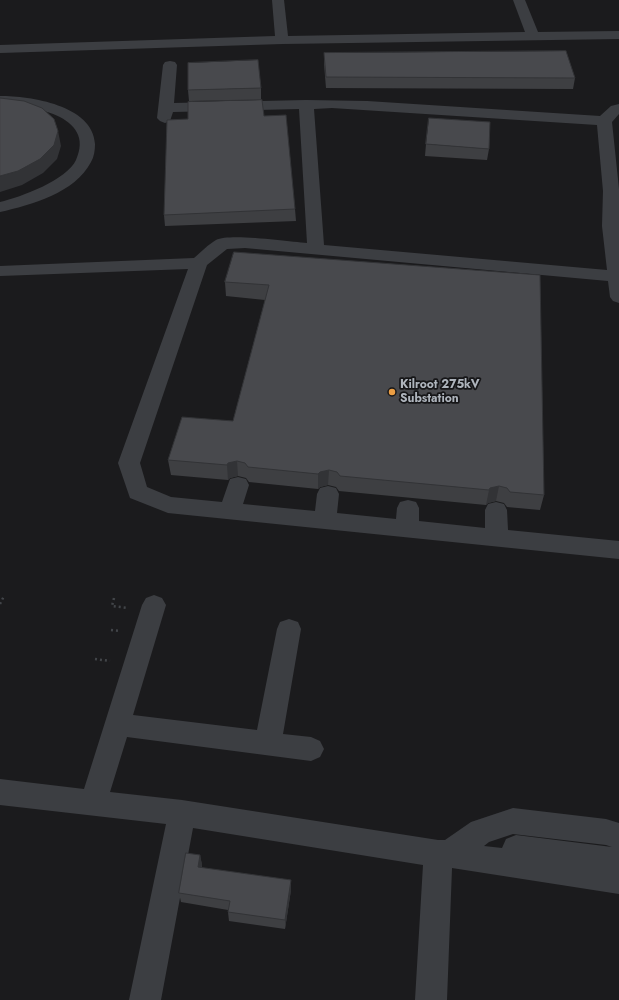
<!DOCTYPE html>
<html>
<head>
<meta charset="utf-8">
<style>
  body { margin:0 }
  canvas { display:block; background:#1b1b1d }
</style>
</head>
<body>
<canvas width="619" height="1000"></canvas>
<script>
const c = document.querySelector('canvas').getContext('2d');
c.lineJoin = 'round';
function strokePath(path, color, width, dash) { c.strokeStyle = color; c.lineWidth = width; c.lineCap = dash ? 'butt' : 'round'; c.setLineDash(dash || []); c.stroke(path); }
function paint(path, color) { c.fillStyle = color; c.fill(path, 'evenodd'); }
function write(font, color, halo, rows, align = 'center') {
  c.font = font + ' Jost,sans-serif'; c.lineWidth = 3.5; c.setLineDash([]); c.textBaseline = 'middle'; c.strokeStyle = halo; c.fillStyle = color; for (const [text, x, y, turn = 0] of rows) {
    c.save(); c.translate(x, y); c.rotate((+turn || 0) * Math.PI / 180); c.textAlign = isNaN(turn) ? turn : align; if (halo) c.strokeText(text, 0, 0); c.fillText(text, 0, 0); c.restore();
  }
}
const path = new Path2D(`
  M114,598l-2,8 16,2
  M0,604l4,-8
  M111,630l9,1
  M95,659l15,2`);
const minor = new Path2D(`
  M272,0h12l4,36 237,-4 -12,-32h12l13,32 81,-1v8l-337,5 -282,9v-8l275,-9z
  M170,61l5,1 2,3 -3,38 132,-3 61,1 233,15 11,-10 8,-2v10l-7,8 7,67v114l-6,-2 -3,-4 -2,-16 -363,-33 -18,1 -20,16 -67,198 7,24 24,10 51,5 8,-23 8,-2 8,2 3,6 -6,19 72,7 2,-17 3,-6 8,-2 8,2 3,6 -2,19 59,6 1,-11 3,-6 8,-2 8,2 3,6v13l66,7v-18l3,-6 8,-2 8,2 3,6 1,20 111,11v18l-451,-46 -38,-15 -12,-35 70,-194 -188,7v-10l194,-8c7,-6 15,-14 22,-18 15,-7 72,2 91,3l-8,-134 -126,3 -3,9 -5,2 -5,-2 -3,-3 6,-53 2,-3zM332,108l265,17 6,66 -1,35 5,44 -283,-25 -10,-136z
  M0,96c30,0 93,9 95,48 0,6 -1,13 -4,18 -16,31 -60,43 -91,50v-10c21,-5 67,-22 76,-42 21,-45 -47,-55 -76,-56z
  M154,595l8,3 4,7 -33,110 124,15 20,-101 3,-7 9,-3 9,3 3,7 -18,105 28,3 9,4 4,8 -4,8 -9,4 -184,-24 -17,55 72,8 256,40h7l26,-18 42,-14 93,11 13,4v71l-167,-26 -5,132h-32l8,-135 -230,-37 -32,172h-32l37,-176 -166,-19v-26l84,10 58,-184 4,-7zM513,834l93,11 6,2 -96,-12 -10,4 -4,9 -18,-2 5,-4z`);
const wall = new Path2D(`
  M324,53l251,25 -2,11 -247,-1 -2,-24z
  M261,88v12l-72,1 -1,-11z
  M264,116l31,93 1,12 -131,5 -1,-11z
  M426,144l63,5 -2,11 -62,-4z
  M234,252l310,243 -4,15 -33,-3 -3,-4 -8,-2 -8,2 -2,2 -147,-14 -3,-4 -8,-2 -8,2 -2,2 -69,-7 -3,-4 -8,-2 -8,2 -2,2 -57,-5 -3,-15 65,-39 32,-121 -39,-4 -1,-14z
  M200,855l2,10v3l89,12v10l-6,39 -56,-8 -1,-9v-2l-47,-8 -2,-9z`);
const shadedWall = new Path2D(`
  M58,131l3,15 -4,13 -14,14 -21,12 -22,7v-16z
  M237,461l1,15 -8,2 -2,2 -1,-15 1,-2z
  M329,470l-1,15 -8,2 -2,2v-15l2,-2z
  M499,486l-3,15 -8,2 -2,2 3,-15 1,-2z
  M200,855l2,10 -3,12 -1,-10z
  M291,880v10l-6,39v-9z`);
const building = new Path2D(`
  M566,51l9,27 -249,-1 -2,-24z
  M258,60l3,28 -73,2v-27z
  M0,98l24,3 18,7 12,11 4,12 -4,14 -14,14 -22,12 -18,5z
  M262,100l2,16 22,-1 9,94 -131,6 3,-95 21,-1v-17z
  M429,118l61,4 -1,27 -63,-5z
  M234,252l306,23 4,220 -34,-3 -3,-4 -8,-2 -9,2 -1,2 -149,-14 -3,-4 -8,-2 -9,2 -2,2 -70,-7 -3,-4 -8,-2 -9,2 -1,2 -59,-5 14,-43 51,4 36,-136 -44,-3z
  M186,853l14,2 -2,12 93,13 -6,40 -57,-8 2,-11 -51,-8z`);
const markers = [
  [392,392,4,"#eb9e44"]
];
const poiNames = [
  ["Kilroot 275kV",400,385],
  ["Substation",400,399]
];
strokePath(path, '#424549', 2.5, [2, 3]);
paint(minor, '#3c3e42');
paint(wall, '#3e3f42');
paint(shadedWall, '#323336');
paint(building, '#48494d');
strokePath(building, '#323336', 1);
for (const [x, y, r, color] of markers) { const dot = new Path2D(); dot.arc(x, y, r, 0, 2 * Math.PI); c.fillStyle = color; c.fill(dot); strokePath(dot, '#161618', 1.5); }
write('bold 12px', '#aeb4bc', '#161618', poiNames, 'left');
</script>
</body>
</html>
